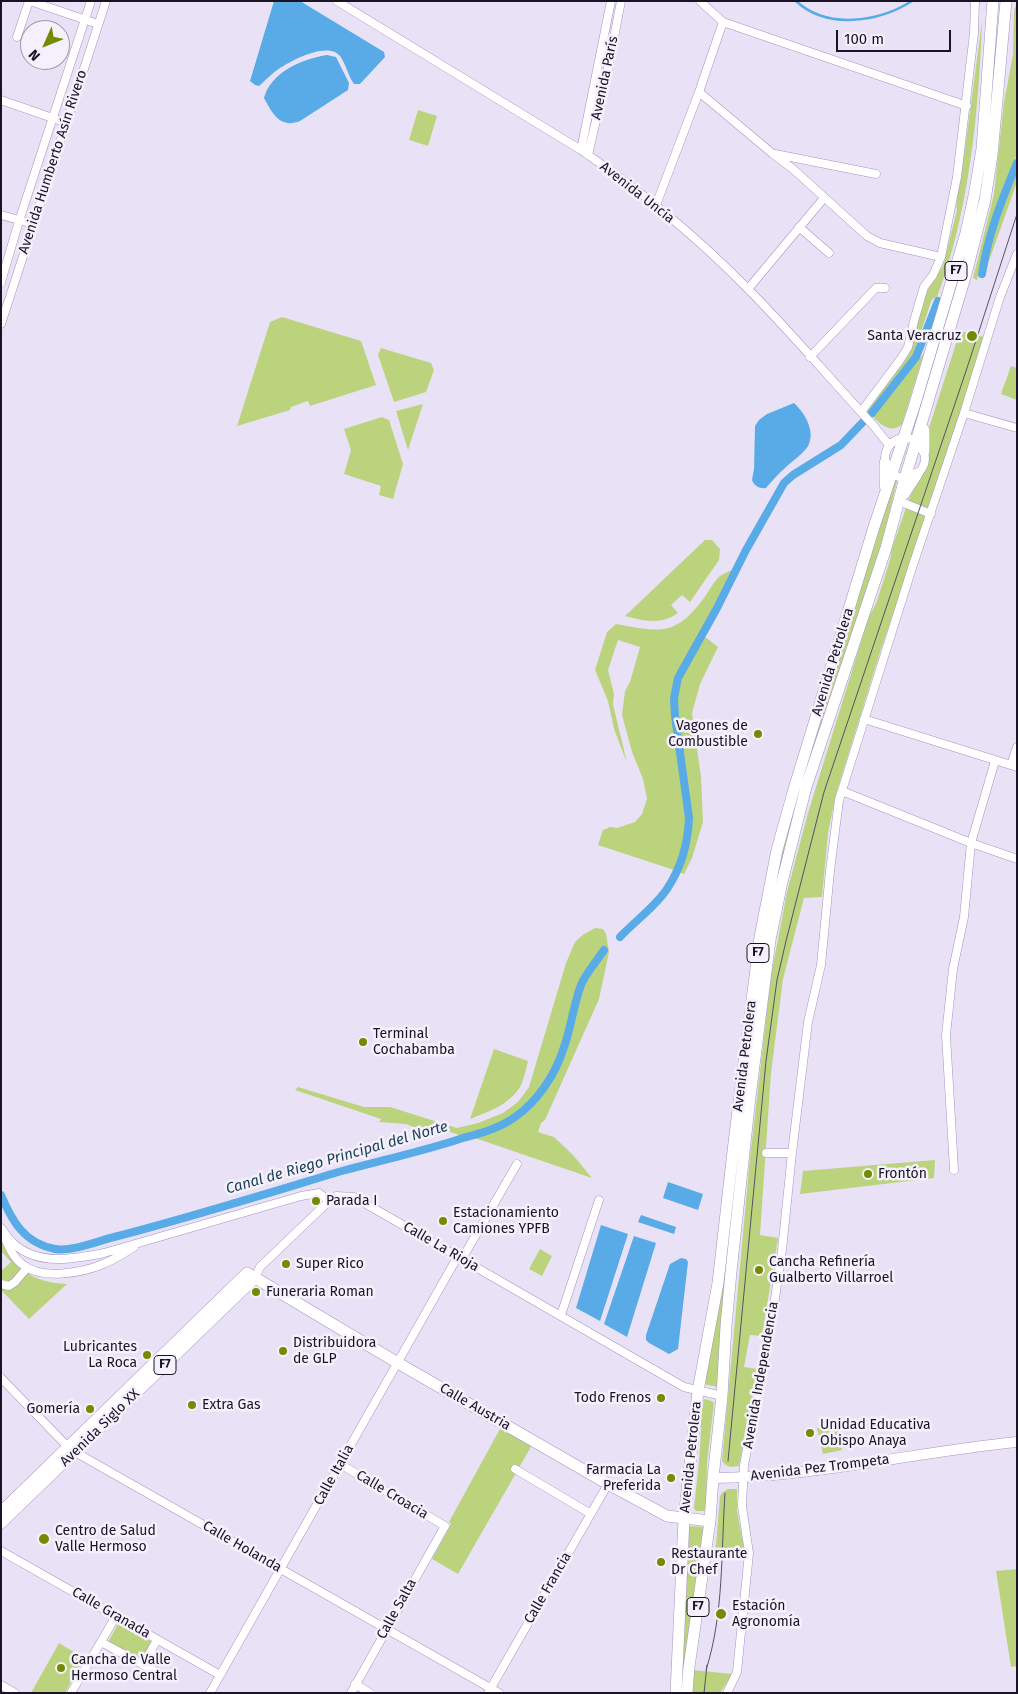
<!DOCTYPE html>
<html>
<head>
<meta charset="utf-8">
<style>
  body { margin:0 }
  #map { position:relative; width:1018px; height:1694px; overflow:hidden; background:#e9e2f7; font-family:"Fira Sans",sans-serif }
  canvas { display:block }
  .frame { position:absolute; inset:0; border:2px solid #1a1225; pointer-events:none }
  .north { position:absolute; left:20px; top:20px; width:50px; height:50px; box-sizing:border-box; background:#f5f1fc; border:1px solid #9d98a6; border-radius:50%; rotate:226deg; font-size:14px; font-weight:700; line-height:20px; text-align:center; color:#1a1225 }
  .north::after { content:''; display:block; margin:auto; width:18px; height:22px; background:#728b00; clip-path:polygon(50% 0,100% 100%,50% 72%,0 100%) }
  .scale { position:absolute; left:836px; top:30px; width:115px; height:22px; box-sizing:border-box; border:2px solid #1a1225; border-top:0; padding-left:6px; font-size:15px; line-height:18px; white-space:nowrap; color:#1a1225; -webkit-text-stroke:4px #f5f1fc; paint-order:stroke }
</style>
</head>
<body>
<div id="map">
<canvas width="1018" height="1694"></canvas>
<div class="frame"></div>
<div class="north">N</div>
<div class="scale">100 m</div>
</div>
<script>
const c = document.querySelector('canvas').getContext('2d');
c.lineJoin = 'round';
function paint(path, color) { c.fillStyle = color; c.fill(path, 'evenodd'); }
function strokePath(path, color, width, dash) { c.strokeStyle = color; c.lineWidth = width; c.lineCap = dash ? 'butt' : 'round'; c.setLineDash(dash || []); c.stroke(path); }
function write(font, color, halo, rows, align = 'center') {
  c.font = font + ' "Fira Sans",sans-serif'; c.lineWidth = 5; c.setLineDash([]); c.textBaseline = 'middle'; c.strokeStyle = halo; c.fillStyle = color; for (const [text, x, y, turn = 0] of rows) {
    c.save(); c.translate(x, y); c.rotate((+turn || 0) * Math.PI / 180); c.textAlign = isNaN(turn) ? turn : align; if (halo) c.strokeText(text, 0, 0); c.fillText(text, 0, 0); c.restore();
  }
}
const green = new Path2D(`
  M1017,3v151l-18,44 -13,42 -9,40 -4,-2 21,-84 10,-92 9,-47 1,-45z
  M982,21c-3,90 -13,192 -45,276l-5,2 -19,56 -44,58 -3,-2 42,-55 5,-11 6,-32 8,-23 16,-24 14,-56 -1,-10 8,-43z
  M418,110l19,6 -9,30 -19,-6z
  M1017,170v12l-35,99 13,-56z
  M282,317l79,24 15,44 -66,21 -2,-5 -17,6 -1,3 -53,16 33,-104z
  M960,331l24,6 -50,158 -53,154 -45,145 -8,39 -6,64 -18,1 -21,81 -12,94 -11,162 18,3 -16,98 -12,-1 -6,32 13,2 -18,97c-8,1 -12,2 -17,-5l28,-303 21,-182 16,-84 21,-79 61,-197 7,-12 14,-44 2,-12 22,-63 11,-17 3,-12v-25z
  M381,348l50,15 3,7 -8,22 -32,10 -16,-47z
  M924,353l-22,71c-10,10 -21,1 -29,-7z
  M1011,366l6,2v32l-16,-6z
  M423,404l-15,46 -12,-39z
  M382,417l7,3 14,44 -10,35 -14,-4 2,-9 -37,-12 7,-24 -7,-21z
  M895,481h2l-12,50 -98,312 -68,544 -17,-3 61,-444 28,-129 86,-280z
  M705,540h7l8,9 -1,11 -29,42 -8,-7 -11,10 7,8c-16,12 -35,8 -53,3z
  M734,569l-59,109 -3,17 1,22 13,100v18l-12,35 -76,-25 5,-15 7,-3 7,1 18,-6 7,-8 5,-15 -4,-20 -11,-27 -10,-37 3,-24 5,-9 10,-35 -22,-7 -10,30 6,24 -1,10 14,59 -13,-34 -6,-28 -13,-31 12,-38 9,-8c44,8 59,13 88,-26 5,-7 10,-17 16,-22 4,-3 10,-5 14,-7z
  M704,636l14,11 -18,37 -8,29 9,64 2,45 -11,36 -8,16 -6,-2c6,-14 13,-29 13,-44 3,-44 -24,-109 -10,-148 5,-15 16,-30 23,-44z
  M595,928l8,1 3,5 3,18 -10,47 -54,121 -4,3 -3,9 16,5 19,18 19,23 -126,-43 -4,1 -23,-8 -1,5 -5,2 -27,-11 -27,-2 2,-3 -86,-29 3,-3 66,20h26l67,21 21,-5 25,-10 15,-11 11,-15 37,-124 9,-21 9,-8z
  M494,1049l34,12c-2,8 -4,19 -8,26 -11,18 -32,25 -50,32z
  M935,1160l-1,18 -134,16 3,-23z
  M1,1237c15,33 30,45 66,47l-38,35 -28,-29v-19l10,-9 -10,-11z
  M540,1249l12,7 -10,20 -13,-7z
  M704,1399l8,2 2,2 -7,60 -1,46 -2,2h-8l-2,-3c3,-29 7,-57 7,-86 0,-8 -1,-16 3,-23z
  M837,1424l5,26 -19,4 -6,-26z
  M501,1427l31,18 -74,129 -26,-15 19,-35 -2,-2z
  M728,1489h9v22l8,43 -32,-1 3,-8 4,-49 3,-4z
  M689,1526l15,1 -20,166h-4z
  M1017,1569v97l-6,1 -15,-96z
  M118,1624l34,18 -11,19 -33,-19z
  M59,1643l25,15 -19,35h-34z
  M693,1670l39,4 -12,19h-28z`);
const water = new Path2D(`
  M274,1h26l84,51 1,5 -25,27h-6c-6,-8 -8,-20 -14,-28 -12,-15 -48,4 -60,12 -8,5 -14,12 -21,18l-4,-1 -5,-4z
  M327,55l9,2 13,26 -1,7 -48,31c-20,8 -28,-8 -36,-23 7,-26 38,-39 63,-43z
  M794,403c11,10 22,29 14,43 -4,7 -17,16 -23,22 -7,6 -13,13 -19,20 -6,1 -12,-2 -14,-8l2,-11 1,-43 4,-6 8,-6z
  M668,1182l35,12 -5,16 -35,-12z
  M641,1215l35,12 -2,7 -36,-12z
  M601,1225l27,9 -28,87 -24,-13z
  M634,1236l22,7 -29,94 -23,-13z
  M681,1258l5,1 2,3 -10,87 -9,5 -20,-11 -3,-3v-5l24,-71z`);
const stream = new Path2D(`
  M796,1c31,29 83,21 116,0`);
const canal = new Path2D(`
  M982,274c6,-40 20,-75 35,-111
  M872,413l44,-56 22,-56
  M620,937c15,-16 35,-30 47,-48 14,-21 21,-46 22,-71l-14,-102 -1,-18 4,-20 39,-70 29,-58 38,-67 9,-8 48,-30 21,-22
  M1,1195c11,26 23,48 54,54 16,3 43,-8 59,-12 74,-19 148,-42 221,-64 43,-12 86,-21 128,-35 18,-5 37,-10 52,-21 22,-15 40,-42 48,-67 8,-21 10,-44 18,-65 5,-12 16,-24 23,-35`);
const minor = new Path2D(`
  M30,1l68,23
  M337,1l244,149c60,41 116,87 166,138 44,44 84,92 126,137l16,20
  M700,1l23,21 244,84
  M17,37l12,-36
  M699,92l74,62 20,15 74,67 13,7 61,14
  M1,100l66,23
  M581,150l30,-149
  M775,154l101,20
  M588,155l21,-91 12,-63
  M656,205l43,-113 24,-70
  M1,215l32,9
  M799,227l30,26
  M1,282l18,-61 72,-220
  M748,289l76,-91
  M1,324l105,-323
  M810,357l66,-69h9
  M861,412l39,-52 8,-13 6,-26 10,-34 9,-12 8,-18 16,-80 17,-144 1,-32
  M964,413l53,15
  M885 458a20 20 0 1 1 40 0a20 20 0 1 1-40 0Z
  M899,501l32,13
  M864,719l153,48
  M1011,765l6,-18
  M842,791l129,52 46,16
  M766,1153h26
  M954,1170l-8,-135 7,-66 11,-52 7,-74 24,-82
  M1,1228c4,5 8,12 13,16 25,22 60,15 90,9l197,-57 18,-3 10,8
  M4,1236c5,11 9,22 19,29 19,15 59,8 80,-1 11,-4 21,-11 31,-17
  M462,1259l55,-95
  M255,1278l5,-11 69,-66 7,-5 18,1 330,190 38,9
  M1,1284l8,2 6,-4 12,-14
  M561,1315l38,-115
  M1,1378l67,69 7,5 424,241
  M340,1464l105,62 -94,167
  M515,1469l76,45
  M1,1551l219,124
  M101,1642l56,30
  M143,1665l14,-25
  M355,1684l15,9
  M1,1685l14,8
  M71,1693l45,-77
  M210,1693l248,-437
  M488,1693l120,-209
  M727,1693l10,-21 12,-119 -7,-47 2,-41 26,-132 12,-83 10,-97 16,-131 13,-57 9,-94 9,-71 73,-232 52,-155 36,-116 17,-43`);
const major = new Path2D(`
  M713,1478c102,-1 202,-26 304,-36`);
const highway = new Path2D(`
  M924,451v-21
  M885,463v23
  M904,494l13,-20
  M1,1512l246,-239 151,90 210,121 59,32 43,5
  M1,1523l254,-245
  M676,1693l8,-174 14,-128 20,-108 17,-149 25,-197 17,-87 17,-61 80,-262 40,-120 52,-174 8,-37 8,-47 11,-148
  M687,1693l2,-26 21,-146 3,-43 9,-82 4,-70 5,-54 19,-175 20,-157 12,-58 24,-95 80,-239 19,-70 61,-204 19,-74 7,-45 14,-154`);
const tram = new Path2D(`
  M728,1461l38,-400 11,-81 9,-39 38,-149 143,-424 50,-154
  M706,1670c18,-56 15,-118 19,-177
  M704,1693l3,-28`);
const markers = [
  [972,336,6,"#728b00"],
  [758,734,5,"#728b00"],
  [363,1042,5,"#728b00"],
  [868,1174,5,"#728b00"],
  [316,1201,5,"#728b00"],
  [443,1221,5,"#728b00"],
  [286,1264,5,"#728b00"],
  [759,1270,5,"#728b00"],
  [256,1292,5,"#728b00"],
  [283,1351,5,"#728b00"],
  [147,1355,5,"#728b00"],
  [661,1398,5,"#728b00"],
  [192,1405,5,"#728b00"],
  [90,1409,5,"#728b00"],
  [810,1433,5,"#728b00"],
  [671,1478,5,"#728b00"],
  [44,1539,6,"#728b00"],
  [661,1562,5,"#728b00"],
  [721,1614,6,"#728b00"],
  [61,1668,5,"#728b00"]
];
const shields = [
  [956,271,22],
  [758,953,22],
  [165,1365,22],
  [698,1607,22]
];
const shieldNames = [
  ["F7",956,271],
  ["F7",758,953],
  ["F7",165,1365],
  ["F7",698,1607]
];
const streetNames = [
  ["Avenida París",605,78,-78],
  ["Avenida Humberto Asín Rivero",53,162,-72],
  ["Avenida Uncía",637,193,38],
  ["Avenida Petrolera",833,662,-73],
  ["Avenida Petrolera",745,1056,-83],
  ["Calle La Rioja",441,1247,30],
  ["Avenida Independencia",761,1375,-80],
  ["Calle Austria",475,1407,30],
  ["Avenida Siglo XX",100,1428,-44],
  ["Avenida Petrolera",691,1457,-84],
  ["Avenida Pez Trompeta",820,1468,-7],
  ["Calle Italia",334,1475,-61],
  ["Calle Croacia",392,1495,31],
  ["Calle Holanda",242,1547,30],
  ["Calle Francia",548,1588,-60],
  ["Calle Salta",397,1609,-61],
  ["Calle Granada",111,1613,30]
];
const poiNames = [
  ["Santa Veracruz",961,336,"right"],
  ["Vagones de",748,726,"right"],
  ["Combustible",748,742,"right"],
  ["Terminal",373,1034],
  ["Cochabamba",373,1050],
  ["Frontón",878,1174],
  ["Parada I",326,1201],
  ["Estacionamiento",453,1213],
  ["Camiones YPFB",453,1229],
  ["Cancha Refinería",769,1262],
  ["Gualberto Villarroel",769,1278],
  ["Super Rico",296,1264],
  ["Funeraria Roman",266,1292],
  ["Distribuidora",293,1343],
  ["de GLP",293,1359],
  ["Lubricantes",137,1347,"right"],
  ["La Roca",137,1363,"right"],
  ["Todo Frenos",651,1398,"right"],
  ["Extra Gas",202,1405],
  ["Gomería",80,1409,"right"],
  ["Unidad Educativa",820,1425],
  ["Obispo Anaya",820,1441],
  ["Farmacia La",661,1470,"right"],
  ["Preferida",661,1486,"right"],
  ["Centro de Salud",55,1531],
  ["Valle Hermoso",55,1547],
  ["Restaurante",671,1554],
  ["Dr Chef",671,1570],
  ["Estación",732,1606],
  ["Agronomía",732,1622],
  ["Cancha de Valle",71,1660],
  ["Hermoso Central",71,1676]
];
const waterNames = [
  ["Canal de Riego Principal del Norte",337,1158,-16]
];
paint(green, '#bcd37e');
paint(water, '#58abe6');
strokePath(stream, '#58abe6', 2.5);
strokePath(canal, '#58abe6', 8);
strokePath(minor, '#a492c3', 9);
strokePath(major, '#a492c3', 11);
strokePath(highway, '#a492c3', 12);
strokePath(minor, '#fff', 8);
strokePath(major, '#fff', 10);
strokePath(highway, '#fff', 11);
strokePath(tram, '#585064', 1);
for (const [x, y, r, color] of markers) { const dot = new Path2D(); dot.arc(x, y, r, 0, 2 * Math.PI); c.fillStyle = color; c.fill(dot); strokePath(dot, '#f5f1fc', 2); }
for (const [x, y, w] of shields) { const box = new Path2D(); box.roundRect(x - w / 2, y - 9.5, w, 19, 4); c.fillStyle = '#f5f1fc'; c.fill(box); strokePath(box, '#1a1225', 1); }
write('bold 12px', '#1a1225', null, shieldNames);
write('14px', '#1a1225', '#f5f1fc', streetNames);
write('14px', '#1a1225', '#f5f1fc', poiNames, 'left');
write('italic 15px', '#193d55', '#f5f1fc', waterNames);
</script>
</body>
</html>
